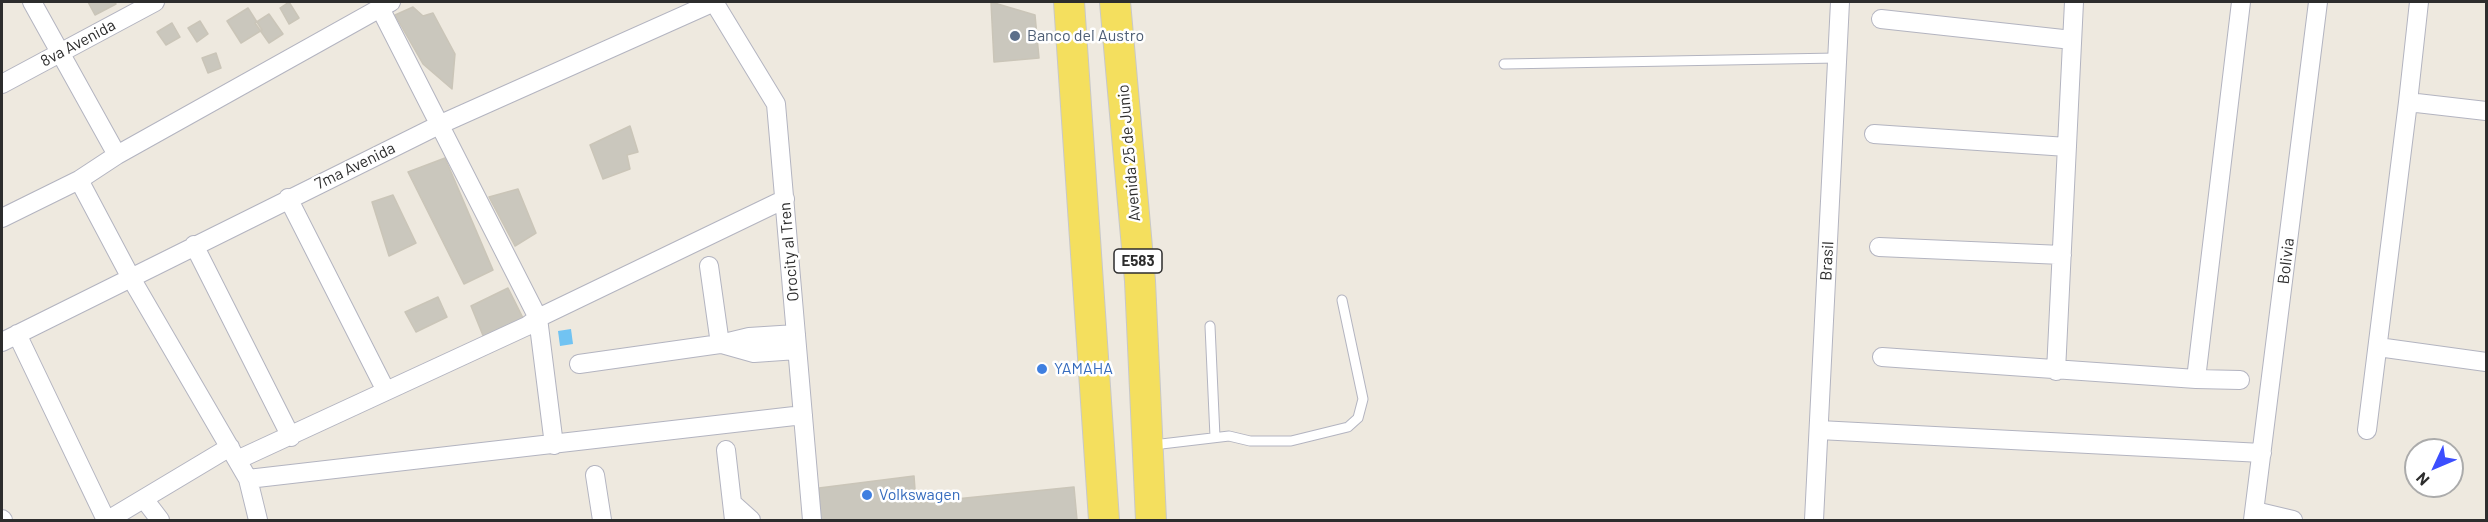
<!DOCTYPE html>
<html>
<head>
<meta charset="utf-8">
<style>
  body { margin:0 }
  #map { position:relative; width:2488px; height:522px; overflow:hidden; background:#eee9df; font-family:Barlow,sans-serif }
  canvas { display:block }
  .frame { position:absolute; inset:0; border:3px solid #2d2d2d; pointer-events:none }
  .north { position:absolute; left:2404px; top:438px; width:60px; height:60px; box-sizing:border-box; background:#fff; border:2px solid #ababab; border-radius:50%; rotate:226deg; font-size:16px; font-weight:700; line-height:24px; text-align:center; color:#2d2d2d }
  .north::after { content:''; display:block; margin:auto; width:21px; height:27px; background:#3c4efe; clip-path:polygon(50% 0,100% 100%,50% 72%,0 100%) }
</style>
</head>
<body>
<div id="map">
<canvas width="2488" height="522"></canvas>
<div class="frame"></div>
<div class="north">N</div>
</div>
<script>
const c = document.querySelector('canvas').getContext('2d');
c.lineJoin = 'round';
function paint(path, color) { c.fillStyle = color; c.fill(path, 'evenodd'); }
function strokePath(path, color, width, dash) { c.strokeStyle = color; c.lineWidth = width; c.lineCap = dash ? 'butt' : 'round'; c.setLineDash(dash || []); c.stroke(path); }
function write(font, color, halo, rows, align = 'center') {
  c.font = font + ' Barlow,sans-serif'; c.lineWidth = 5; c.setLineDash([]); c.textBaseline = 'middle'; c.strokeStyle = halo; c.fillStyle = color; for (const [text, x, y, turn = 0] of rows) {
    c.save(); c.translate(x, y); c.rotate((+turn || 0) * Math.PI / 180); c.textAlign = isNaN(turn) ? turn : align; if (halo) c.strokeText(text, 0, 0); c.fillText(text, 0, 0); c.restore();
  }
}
const water = new Path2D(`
  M571,329l2,15 -13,2 -2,-15z`);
const building = new Path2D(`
  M88,2h27l1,2 -21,11z
  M289,2l10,16 -10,6 -9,-16z
  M991,2l44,13 4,43 -45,4z
  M413,7l10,9 10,-3 22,41 -3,35 -29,-25 -28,-49z
  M248,8l14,22 -21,13 -14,-22z
  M269,14l14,20 -14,9 -14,-20z
  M200,21l8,13 -11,8 -9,-14z
  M172,23l8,14 -14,8 -9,-13z
  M216,53l5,15 -13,5 -6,-15z
  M630,126l8,26 -11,3 3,14 -27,10 -13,-34z
  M445,158l48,112 -29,14 -56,-112z
  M518,189l18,44 -21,13 -26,-49z
  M393,195l23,48 -27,13 -17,-54z
  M508,288l18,36 -42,14 -13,-32z
  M438,297l9,20 -31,15 -11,-20z
  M914,476l2,27 158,-16 3,33h-257l-1,-32z`);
const service = new Path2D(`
  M1504,64l333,-6
  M1210,326l5,111
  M1153,445l76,-9 21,5h41l57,-14 10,-9 5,-19 -21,-99`);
const minor = new Path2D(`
  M32,2l85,153
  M714,2l62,102 36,416
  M380,8l158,310 16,127
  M1881,19l191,21
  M2,84l153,-82
  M2408,102l78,9
  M1874,134l193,13
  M79,180l52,98 117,201 10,41
  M288,198l98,193
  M2,218l77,-38 38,-25 274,-153
  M194,245l97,192
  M1879,247l183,8
  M709,266l11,78
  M17,334l89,186
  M2,342l439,-218 273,-122
  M722,344l32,9 43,-3
  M2378,347l108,15
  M1882,357l314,22 45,-377
  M579,364l141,-20 29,-7 47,-3
  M2056,371l18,-369
  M2196,379l44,1
  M1819,430l443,23
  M2367,430l41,-328 11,-100
  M726,450l8,70
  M237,460l290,-134 11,-8 247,-119
  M595,475l7,45
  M248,479l555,-64
  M144,499l16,21
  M732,503l19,17
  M2255,511l38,9
  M2,519l1,1
  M108,520l122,-73
  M1814,520l26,-518
  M2253,520l65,-518`);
const primary = new Path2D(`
  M1069,2l35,518
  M1115,2l25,279 11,239`);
const markers = [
  [1015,36,6,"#5c6f8a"],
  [1042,369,6,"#3f7fe0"],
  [867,495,6,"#3f7fe0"]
];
const shields = [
  [1138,261,48]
];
const shieldNames = [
  ["E583",1138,261]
];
const serviceNames = [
  ["Banco del Austro",1027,36]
];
const streetNames = [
  ["8va Avenida",78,43,-28],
  ["Avenida 25 de Junio",1129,153,-95],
  ["7ma Avenida",355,166,-26],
  ["Orocity al Tren",789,252,-95],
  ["Brasil",1827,261,-87],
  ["Bolivia",2286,261,-83]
];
const shopNames = [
  ["YAMAHA",1054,369],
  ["Volkswagen",879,495]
];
paint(water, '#71c3f2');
paint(building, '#cac7bd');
strokePath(building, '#cac5b8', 1.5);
strokePath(service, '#b3b4c0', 11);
strokePath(minor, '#b3b4c0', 20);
strokePath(primary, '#c8c8c8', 32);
strokePath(service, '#fff', 9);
strokePath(minor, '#fff', 18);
strokePath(primary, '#f4df5e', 30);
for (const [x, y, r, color] of markers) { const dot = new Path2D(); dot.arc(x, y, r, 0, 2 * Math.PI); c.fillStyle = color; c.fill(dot); strokePath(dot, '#fff', 2); }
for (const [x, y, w] of shields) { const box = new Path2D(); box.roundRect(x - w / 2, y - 12, w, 24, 4.5); c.fillStyle = '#fff'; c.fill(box); strokePath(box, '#2d2d2d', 1.5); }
write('bold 15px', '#2d2d2d', null, shieldNames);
write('16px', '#4e5e75', '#fff', serviceNames, 'left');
write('16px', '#2d2d2d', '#fff', streetNames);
write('16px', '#366cbe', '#fff', shopNames, 'left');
</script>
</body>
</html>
